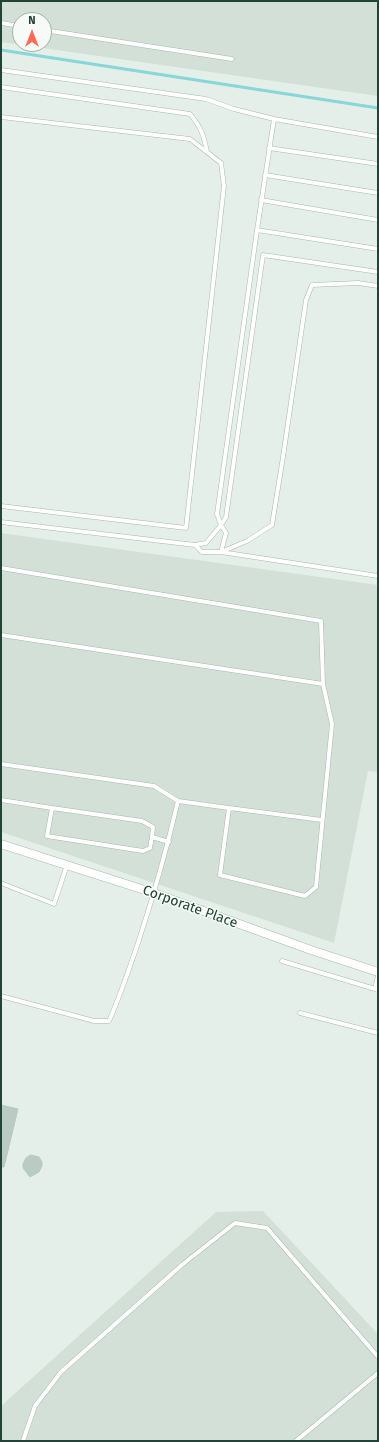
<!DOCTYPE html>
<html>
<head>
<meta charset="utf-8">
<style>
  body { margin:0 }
  #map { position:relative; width:379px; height:1442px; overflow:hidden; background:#e4efe9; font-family:"Fira Sans",sans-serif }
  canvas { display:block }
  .frame { position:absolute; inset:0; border:2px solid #214437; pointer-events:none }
  .north { position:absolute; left:12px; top:12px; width:40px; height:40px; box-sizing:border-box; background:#f6fbf8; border:1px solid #a1b2ab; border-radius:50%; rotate:0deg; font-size:11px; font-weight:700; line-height:16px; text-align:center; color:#214437 }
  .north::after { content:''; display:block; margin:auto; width:14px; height:18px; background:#ff6c53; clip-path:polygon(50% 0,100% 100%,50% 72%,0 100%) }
</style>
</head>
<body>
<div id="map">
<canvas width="379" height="1442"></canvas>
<div class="frame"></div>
<div class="north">N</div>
</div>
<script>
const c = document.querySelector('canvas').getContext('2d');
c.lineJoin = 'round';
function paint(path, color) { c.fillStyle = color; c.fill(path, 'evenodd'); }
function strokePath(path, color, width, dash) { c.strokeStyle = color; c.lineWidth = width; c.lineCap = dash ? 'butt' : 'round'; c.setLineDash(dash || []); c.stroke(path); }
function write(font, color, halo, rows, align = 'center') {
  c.font = font + ' "Fira Sans",sans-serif'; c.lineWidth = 3; c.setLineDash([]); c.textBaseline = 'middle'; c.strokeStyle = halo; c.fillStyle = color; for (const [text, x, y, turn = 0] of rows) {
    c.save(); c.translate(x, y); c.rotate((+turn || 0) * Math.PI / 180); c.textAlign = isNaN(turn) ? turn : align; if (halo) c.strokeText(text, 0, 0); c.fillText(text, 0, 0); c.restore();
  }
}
const built = new Path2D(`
  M1,1h377v95l-377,-54zM20,20h24v24h-24z
  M1,533l377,52v187l-10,-1 -34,172 -333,-111z
  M263,1211l115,123v107h-377v-35l215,-194z`);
const stream = new Path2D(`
  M1,50l377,58`);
const building = new Path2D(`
  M1,1105l17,4 -14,58h-3z
  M31,1155l8,2 3,5v4l-3,6 -9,5 -7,-9v-4l3,-6z`);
const service = new Path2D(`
  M1,23l19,3
  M44,30l188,29
  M1,70l205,29 28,10 40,10 104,18
  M1,87l189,27c11,13 14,22 17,38
  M1,117l189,22 31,24 3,23 -38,342 -185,-22
  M269,148l109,16
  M265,175l113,18
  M261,200l117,20
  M257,230l121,19
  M1,522l194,23 11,-2 15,-18 5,-8 37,-262 115,17
  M195,545l7,7h19l157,24
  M221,552l5,-19 -5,-8 -4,-11 40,-284 17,-111
  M221,552l26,-11 25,-16 11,-68 23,-157 6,-15 46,-2 20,3
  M1,568l320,53 2,63 9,40 -16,163 -11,9 -85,-21 9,-67 -51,-7 -24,-15 -153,-22
  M1,635l322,49
  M1,800l51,8 -5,28 96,15 7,-3 2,-11 17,5
  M52,808l90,13 11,6 -1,10
  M229,808l93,12
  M1,883l53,21 13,-39
  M282,961l93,28
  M378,976l-3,13 3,1
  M1,996l93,25h15c12,-27 21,-54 30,-81 15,-46 28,-92 39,-139
  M300,1013l78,20
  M23,1441l12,-35 26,-34 122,-108 52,-41 32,5 111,129
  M296,1441l82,-68`);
const minor = new Path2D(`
  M1,844l153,49 157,57 67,22`);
const streetNames = [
  ["Corporate Place",190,907,20]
];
paint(built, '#d2e0d8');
strokePath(stream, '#87d6da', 3);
paint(building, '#b9cbc2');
strokePath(building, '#b6cac0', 1);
strokePath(service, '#a6b8b0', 5);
strokePath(minor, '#a6b8b0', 9);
strokePath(service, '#fff', 4);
strokePath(minor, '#fff', 8);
write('14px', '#214437', '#f6fbf8', streetNames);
</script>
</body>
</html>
